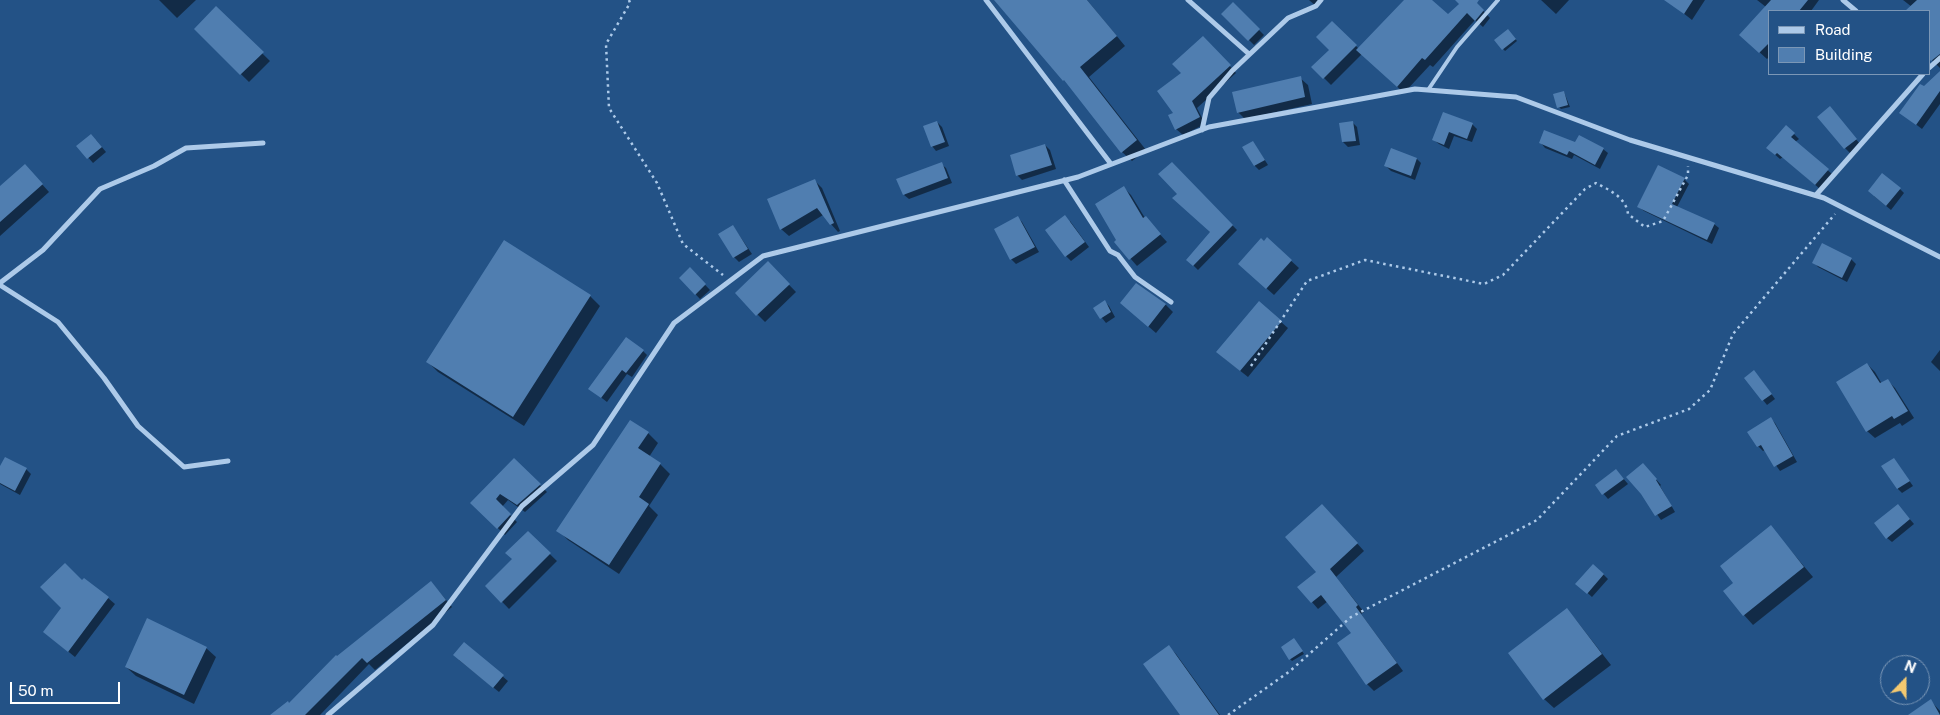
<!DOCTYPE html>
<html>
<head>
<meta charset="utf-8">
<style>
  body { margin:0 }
  #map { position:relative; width:1940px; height:715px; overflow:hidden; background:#235286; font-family:"Public Sans",sans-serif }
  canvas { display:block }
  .legend { position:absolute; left:1768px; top:10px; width:162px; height:65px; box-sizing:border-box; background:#235286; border:1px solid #7b97b6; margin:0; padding:6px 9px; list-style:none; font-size:15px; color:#fff }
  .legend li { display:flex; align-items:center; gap:10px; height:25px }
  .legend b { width:25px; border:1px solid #7b97b6 }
  .north { position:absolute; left:1880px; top:655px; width:50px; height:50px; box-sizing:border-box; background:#235286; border:1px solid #7b97b6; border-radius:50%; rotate:22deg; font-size:14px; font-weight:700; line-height:20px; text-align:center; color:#fff }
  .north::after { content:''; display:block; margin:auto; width:18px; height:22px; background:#f4c970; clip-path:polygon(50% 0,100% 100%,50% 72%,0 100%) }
  .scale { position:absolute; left:10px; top:682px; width:110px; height:22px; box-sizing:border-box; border:2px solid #fff; border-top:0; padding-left:6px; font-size:15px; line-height:18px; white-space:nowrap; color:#fff; -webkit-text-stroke:4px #235286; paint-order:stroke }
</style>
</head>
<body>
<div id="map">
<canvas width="1940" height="715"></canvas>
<ul class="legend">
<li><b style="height:6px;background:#adcae9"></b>Road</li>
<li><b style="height:14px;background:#507eb0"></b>Building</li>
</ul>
<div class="north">N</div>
<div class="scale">50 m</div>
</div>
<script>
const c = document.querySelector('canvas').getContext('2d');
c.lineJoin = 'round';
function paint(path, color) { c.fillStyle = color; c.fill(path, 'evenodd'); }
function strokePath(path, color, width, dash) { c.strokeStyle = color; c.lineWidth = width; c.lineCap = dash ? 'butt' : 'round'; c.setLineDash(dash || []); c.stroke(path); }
const shadow = new Path2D(`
  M159,0h37l-19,18z
  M996,0h91l38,46 -36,31 57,73 -14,11 -10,-9 -49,-63z
  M1309,0h14l-6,7z
  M1405,0h25l18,16 18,-16h7l17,18 -7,9 -8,-7 -42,47 -3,-2 -26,28 -42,-39 -31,31 -18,-18 18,-17 1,-28 27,27z
  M1541,0h28l-13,14z
  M1677,0h28l-13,20 -19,-15z
  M1757,0h62l-8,11h-42v46l-2,2 -20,-18 19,-34z
  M1903,0h37v68l-11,-11v-46h-16l-3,-3 2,-1z
  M1233,4l31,31 -10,10 -31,-31z
  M216,8l54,53 -21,21 -54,-53z
  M1508,30l9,11 -12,10 -9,-10z
  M1210,44l26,29 -39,35 8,16 -22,11 -7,-6 -1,-16 8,-40z
  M1940,73v31l-18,25 -21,-16z
  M1300,78l8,7 4,19 -67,15 -7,-7z
  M1564,92l6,15 -9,2 -2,-2z
  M1444,113l28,11 5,5 -5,13 -18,-6 -5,13 -10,-5 -5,-4z
  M1834,113l26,31 -10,9 -5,-5z
  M937,122l5,5 7,19 -13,5 -4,-5z
  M1353,123l4,4 3,18 -12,2 -5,-5z
  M1794,134l5,5 -4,3 37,32 -12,15 -37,-32 -3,2 -8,-7z
  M96,140l10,12 -13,11 -15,-17z
  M1253,142l15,23 -9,5 -5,-5z
  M1541,143l35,1 27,5 5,4 -8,16 -26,-14 -2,4 -27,-11z
  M1045,145l5,5 6,19 -34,11 -4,-4 -7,-20z
  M1417,159l4,4 -6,17 -24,-9 -5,-5z
  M1172,163l65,67 -39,40 -10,-10 23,-27 -33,-39z
  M941,164l5,4 6,15 -43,16 -5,-4z
  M32,173l17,19 -49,44v-48z
  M1684,179l5,5 -12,23 37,17 5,4 -7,16 -68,-33 -5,-4z
  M815,181l7,7 18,43 -2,1 -15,-17 -34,21 -8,-7z
  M1124,188l7,7 14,23 22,24 -30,24 -21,-24z
  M1900,189l4,4 -13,17 -17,-14z
  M1018,218l4,4 17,30 -23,12 -5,-5z
  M1070,221l19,26 -18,14 -5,-5z
  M733,226l19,28 -13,8 -5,-5z
  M1267,239l32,29 -25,27 -27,-24z
  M1851,259l5,5 -9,18 -29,-15 -4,-5z
  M768,263l28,29 -31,30 -29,-29z
  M690,269l20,21 -10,9 -20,-21z
  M1137,285l29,20 7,7 -17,21 -35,-30z
  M590,296l10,10 -76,120 -86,-54 -10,-10z
  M1105,302l4,4 6,11 -9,6 -12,-15z
  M1259,303l29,25 -40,49 -24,-19z
  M1940,350v21l-9,-9z
  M643,351l4,4 -15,22 -5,-3 -20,28 -17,-13z
  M1867,364l8,8 7,12 5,-4 8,8 19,30 -12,8 -2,-3 -25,15 -8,-7z
  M1759,377l16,22 -8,6 -4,-5z
  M1770,418l5,5 22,39 -17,9 -15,-21 -2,1 -5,-5z
  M648,433l10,10 -9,14 11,7 10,10 -21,32 9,9 -39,59 -51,-34 -10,-10z
  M1894,459l19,27 -11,7 -4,-4z
  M514,460l33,32 -22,20 -17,-12 -6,7 15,15 -12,13 -33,-32z
  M0,469h26l5,5 -11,21 -20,-11z
  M1647,469l14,16 -1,1 15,26 -14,8 -19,-27z
  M1616,470l12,14 -20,15 -12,-14z
  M1902,510l12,14 -22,18 -5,-4z
  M1329,512l35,39 -28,26 28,35 -3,2 42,57 -29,20 -7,-7 -14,-51 -25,-32 -10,8 -6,-7z
  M1771,527l42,50 -60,48 -9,-10 -9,-32z
  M528,533l29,28 -48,48 -22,-23 26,-27z
  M1603,574l5,5 -16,18 -10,-9z
  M82,582l26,16 7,6 -40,53 -31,-25z
  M431,582l21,25 -77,63 -6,-6 -49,51h-48l17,-11 48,-46z
  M1567,610l9,10 35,45 -57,43 -10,-9z
  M1296,642l8,12 -12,7 -2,-2z
  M464,644l44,37 -9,11 -40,-32z
  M1169,647l7,7 44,61h-39z
  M206,648l10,9 -22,47 -58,-28 -10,-9z
  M1931,701l9,10v4h-30z`);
const building = new Path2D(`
  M994,0h93l30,36 -37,31 57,73 -16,13 -57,-73 -1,1z
  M1404,0h28l16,14 11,-10 -4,-4h24l-2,3 7,7 -9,11 -8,-8 -42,47 -3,-2 -25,29 -41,-37z
  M1664,0h29l-9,14z
  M1771,0h37l-9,11h-30v32l-10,10 -20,-18z
  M1917,0h23v54l-9,7 -2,-2v-48h-24z
  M1233,2l27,27 -12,12 -27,-27z
  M216,6l48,46 -24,23 -46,-46z
  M1332,21l25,24 -34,34 -12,-12 18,-17 -13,-13z
  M1508,29l8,10 -14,11 -8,-10z
  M1203,36l28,29 -39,36 8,16 -25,13 -7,-15 5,-2 -16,-22 24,-18 -9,-9z
  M1940,71v20l-24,34 -17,-12 21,-29 4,2z
  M1301,76l4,21 -68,16 -5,-21z
  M1564,91l4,14 -11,3 -4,-14z
  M1830,106l27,33 -13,10 -27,-32z
  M1443,112l30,11 -6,16 -18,-7 -5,13 -12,-5z
  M937,121l8,21 -14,5 -8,-21z
  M1353,121l3,20 -14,1 -3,-19z
  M1786,125l9,8 -4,4 38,32 -14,16 -38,-32 -2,2 -9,-7z
  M1544,130l31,12 4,-7 25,13 -9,17 -26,-14 -2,4 -28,-12z
  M91,134l11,13 -15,12 -11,-13z
  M1253,141l12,19 -11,6 -12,-19z
  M1045,144l7,21 -36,11 -6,-21z
  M1391,148l26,10 -6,18 -27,-10z
  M942,162l6,16 -45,17 -7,-16z
  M1172,162l61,63 -40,41 -7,-6 24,-28 -38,-34 5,-4 -19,-20z
  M25,164l18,20 -43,38v-36z
  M1658,165l27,13 -13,26 43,19 -8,17 -70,-33z
  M1882,173l19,15 -15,18 -18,-15z
  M815,179l19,44 -4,2 -13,-17 -37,22 -13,-31z
  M1124,186l19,32 3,-2 15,18 -32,26 -15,-18 2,-2 -21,-36z
  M1065,215l20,27 -20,15 -20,-27z
  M1018,216l17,31 -25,13 -16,-31z
  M733,225l15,24 -15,9 -15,-24z
  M1267,237l25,23 -26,29 -28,-25 23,-26 3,3z
  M504,240l87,55 -78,122 -87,-55z
  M1822,243l30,15 -10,20 -30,-15z
  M768,261l22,23 -34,32 -21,-23z
  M690,267l16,17 -11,11 -16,-17z
  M1136,283l30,21 -18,23 -28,-24z
  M1105,300l6,12 -11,7 -7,-11z
  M1259,301l23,20 -42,50 -24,-19z
  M626,337l18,13 -18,23 -4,-3 -21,28 -13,-9z
  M1867,363l13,20 8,-4 20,32 -14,8 -2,-3 -26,16 -30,-50z
  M1754,370l18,24 -10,7 -18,-23z
  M1771,417l22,39 -19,11 -13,-22 -4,2 -10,-15z
  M630,420l19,12 -11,16 23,15 -22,34 10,7 -40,61 -53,-34z
  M5,457l22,11 -12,23 -15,-8v-17z
  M514,458l27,26 -24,21 -17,-11 -4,5 15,15 -14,15 -27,-26z
  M1894,458l16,23 -13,8 -16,-23z
  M1643,463l14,16 -1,1 16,26 -17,10 -14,-22 -15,-17z
  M1616,469l8,10 -22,16 -7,-10z
  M1322,504l36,39 -28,26 28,36 -2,2 41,56 -31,22 -29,-42 14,-10 -30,-38 -10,8 -14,-16 19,-15 -31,-35z
  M1898,504l12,15 -24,20 -12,-16z
  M1771,525l33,42 -61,49 -20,-25 10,-8 -13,-17z
  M528,531l23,22 -50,50 -16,-17 27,-27 -7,-6z
  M65,563l17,17 2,-2 25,19 -41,55 -25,-20 18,-24 -21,-21z
  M1593,564l11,10 -17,20 -12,-10z
  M431,581l15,19 -79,63 -5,-5 -57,57h-35l18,-14 1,2 47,-48 1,1z
  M1567,608l35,46 -59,46 -35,-47z
  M147,618l60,29 -23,48 -59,-28z
  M1294,638l9,13 -14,9 -8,-13z
  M464,642l40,33 -11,13 -40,-33z
  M1169,645l50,70h-39l-37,-51z
  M1931,699l9,16h-32z`);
const path = new Path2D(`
  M629,0l1,3 -24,41 3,64 48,75 26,61 40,31
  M1251,366l56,-85 58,-21 119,24 19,-9 82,-86 11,-6c13,7 30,14 32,31l17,13 18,-6 25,-46v-9
  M1228,715l62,-44 61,-54 186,-97 80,-84 72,-27 21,-19 23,-56 102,-120`);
const lane = new Path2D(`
  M1428,90l29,-43 41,-47`);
const street = new Path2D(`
  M986,0l125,164
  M1188,0l61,54
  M1843,0l13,11
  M1929,68l11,-10
  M1202,130l7,-32 23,-27 56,-53 28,-12 5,-6
  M1064,180l46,71 8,4 17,22 36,25
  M1816,195l107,-121
  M0,283l43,-33 57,-61 54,-23 32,-18 77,-5
  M0,285l58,37 46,56 34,48 46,41 44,-6
  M328,715l105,-90 89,-119 71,-61 81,-122 89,-67 315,-79 131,-50 206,-38 101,8 114,43 194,58 116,59`);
paint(shadow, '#0007');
paint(building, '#507eb0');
strokePath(path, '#adcae9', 2.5, [2.5, 4]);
strokePath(lane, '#adcae9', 4);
strokePath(street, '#adcae9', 5);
</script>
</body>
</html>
